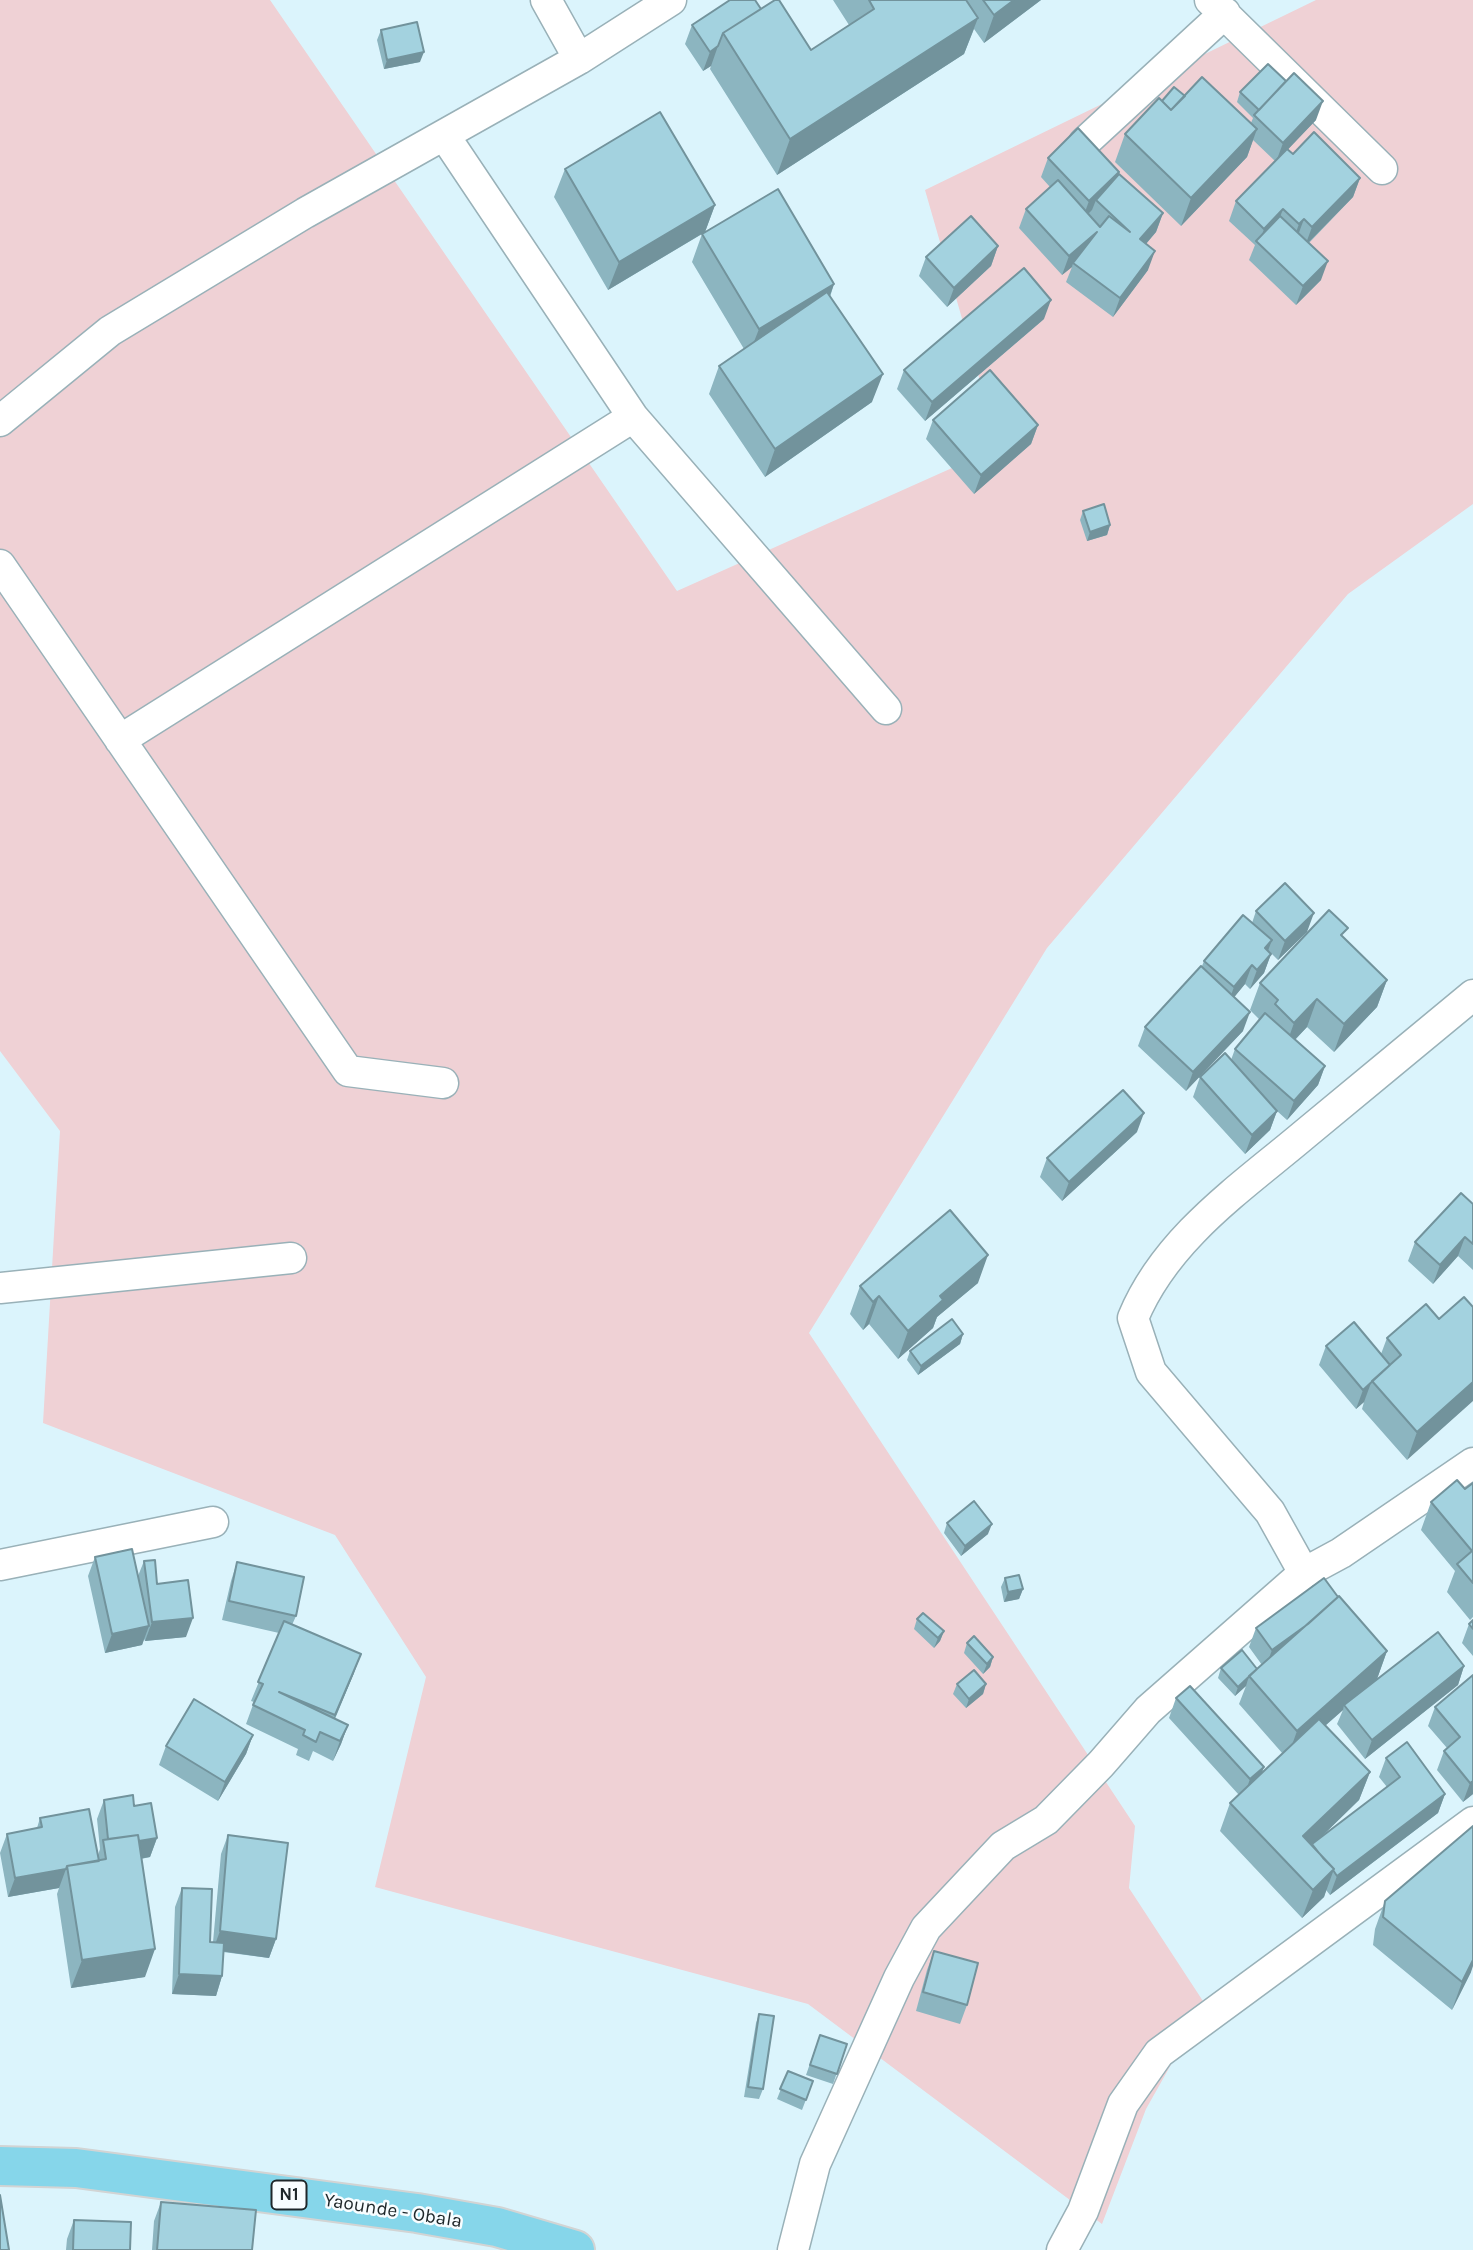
<!DOCTYPE html>
<html>
<head>
<meta charset="utf-8">
<style>
  body { margin:0 }
  canvas { display:block; background:#dbf4fc }
</style>
</head>
<body>
<canvas width="1473" height="2250"></canvas>
<script>
const c = document.querySelector('canvas').getContext('2d');
c.lineJoin = 'round';
function paint(path, color) { c.fillStyle = color; c.fill(path, 'evenodd'); }
function strokePath(path, color, width, dash) { c.strokeStyle = color; c.lineWidth = width; c.lineCap = dash ? 'butt' : 'round'; c.setLineDash(dash || []); c.stroke(path); }
function write(font, color, halo, rows, align = 'center') {
  c.font = font + ' Karla,sans-serif'; c.lineWidth = 5; c.setLineDash([]); c.textBaseline = 'middle'; c.strokeStyle = halo; c.fillStyle = color; for (const [text, x, y, turn = 0] of rows) {
    c.save(); c.translate(x, y); c.rotate((+turn || 0) * Math.PI / 180); c.textAlign = isNaN(turn) ? turn : align; if (halo) c.strokeText(text, 0, 0); c.fillText(text, 0, 0); c.restore();
  }
}
const green = new Path2D(`
  M0,0h270l407,591 322,-144 -74,-257 391,-190h157v504l-125,90 -301,354 -238,385 326,493 -6,62 89,136 -41,30 -31,55 -44,115 -294,-220 -433,-117 51,-210 -91,-142 -292,-112 17,-292 -60,-80z`);
const minor = new Path2D(`
  M546,0l33,59
  M1210,0l172,169
  M444,135l189,282 253,292
  M1084,143l141,-130
  M0,421l110,-90 195,-118 274,-154 92,-59
  M0,565l348,506 95,12
  M120,740l513,-323
  M0,1288l291,-30
  M0,1565l213,-43
  M1304,1573l37,-20 132,-90
  M793,2250l22,-86 84,-186 27,-50 77,-82 43,-26 55,-56 47,-54 156,-137 -34,-61 -119,-140 -18,-54c33,-80 108,-130 172,-184 56,-46 112,-93 168,-139
  M1062,2250l21,-39 40,-107 36,-51 314,-231`);
const trunk = new Path2D(`
  M0,2166l76,2 341,45 80,14 78,23`);
const wall = new Path2D(`
  M833,0h208l-57,43 -10,-14 -10,25 -187,121 -67,-106 1,-3 -8,5 -18,-27 7,-19 69,-16 50,41 38,-25z
  M381,30l39,32 -36,7 -7,-29z
  M1240,92l76,28 -28,29 5,5 67,24 -7,19 -44,46 12,37 -25,25 -47,-45 6,-15 -26,-24 7,-20 39,-40 -22,-21 -6,17 -66,69 -66,-64 10,-28 37,-33 23,-5 66,27 2,-5 -16,-16z
  M1048,158l71,14 -1,4 45,37 -7,19 -10,12 2,26 -35,47 -47,-35 6,-15 -10,8 -43,-47 7,-19 24,-22 -9,-10z
  M565,169l150,36 -10,27 129,52 -4,13 42,105 -107,75 -56,-83 10,-28 25,-17 -52,-87 10,-28 -94,56 -54,-93z
  M998,246l-7,20 -44,41 -28,-31 7,-19z
  M1044,319l-119,102 -28,-32 7,-19z
  M933,420l105,5 -7,19 -57,50 -48,-55z
  M1083,511l27,14 -3,10 -20,6 -7,-21z
  M1256,911l51,21 -29,28 -9,-9 2,3 -7,19 -14,16 -5,-5 -11,13 9,34 -57,60 -48,-45 7,-19 57,-61 2,-5 48,-38z
  M1344,938l43,42 -10,27 -43,45 -27,-25 -12,13 30,26 -7,19 -31,35 -10,-9 -7,19 -25,24 -52,-57 7,-20 31,-17 4,-11 25,-29 -10,-10 10,-27z
  M1137,1132l-75,69 -22,-24 7,-19z
  M1473,1204v66l-15,-14 -25,28 -25,-23 7,-19z
  M978,1283l-41,34 -4,11 -35,31 -29,-35 -6,6 -13,-16 10,-28z
  M1473,1307l-66,153 -45,-51 2,-7 -8,7 -37,-44 7,-19 55,8 6,-16z
  M963,1334l-3,10 -42,31 -11,-15 3,-9z
  M1473,1483v134l-3,3 -23,-28 8,-21 -34,-41 10,-28 34,-13z
  M947,1523l41,11 -27,22 -17,-23z
  M95,1557l43,19 6,-15 13,23 29,53 -41,4 -1,-2 -2,6 -37,8 -17,-77z
  M237,1562l59,54 -4,9 62,48 -19,46 13,6 -7,19 -8,17 -20,-10 -4,10 -13,-6 2,-6 -52,-25 8,-22 -3,-1 28,-68 -57,-13 9,-39z
  M1005,1578l18,11 -4,10 -15,3 -3,-15z
  M1338,1597l49,54 -10,28 87,-13 -6,19 -93,74 -28,-35 6,-14 -18,16 45,46 -11,28 -37,36 65,-49 -8,-10 7,-19 59,36 -7,19 -108,82 -4,-5 -2,7 -22,21 -82,-87 10,-28 9,-8 -70,-77 7,-20 88,69 -3,7 22,-20 -44,-50 7,-18 -11,10 -17,-18 3,-10 36,1 5,-4 -13,-18 7,-19z
  M917,1619l27,12 -4,10 -6,7 -20,-19z
  M1473,1620v36l-11,-13 7,-19z
  M967,1643l26,14 -3,10 -7,7 -19,-21z
  M1473,1675v119l-10,8 -26,-32 7,-19 3,-3 -19,-22 7,-19z
  M957,1684h29l-3,10 -17,14 -13,-14z
  M253,1735l-7,19 -28,47 -59,-36 7,-19z
  M104,1800l30,6 23,32 -7,19 -9,2 4,118 -74,11 -14,-94 2,-6 -51,9 -8,-44 7,-19 30,-6 3,-10 58,37 2,-6 -3,-30z
  M228,1835l48,104 -7,19 -46,-6 -1,24 -6,20 -44,-2 3,-87 7,-19 28,54h3l8,-88z
  M1385,1901l86,71 -19,38 -79,-65 2,-16z
  M934,1951l33,54 -7,19 -44,-13 11,-41z
  M759,2014l4,75 -4,10 -15,-2 12,-74z
  M820,2035l27,9 -14,40 -27,-9z
  M788,2071l25,10 -11,29 -25,-11z
  M161,2202l91,48h-100l2,-29z
  M74,2220l56,30h-64l1,-11z`);
const shadedWall = new Path2D(`
  M1014,0h27l-57,43 10,-28z
  M978,18l-14,36 -187,121 13,-36z
  M718,46l-7,20 -8,5 7,-19z
  M424,52l-4,10 -36,7 3,-9z
  M1323,101l-7,19 -40,42 7,-19z
  M1257,129l-10,28 -66,69 10,-28z
  M1119,172l-7,19 -16,9 -4,10 -10,10 7,-19z
  M1360,178l-7,19 -48,49 7,-19z
  M715,205l-10,27 -97,58 11,-28z
  M1283,209l-7,19 -17,16 5,-15z
  M1163,213l-7,19 -23,27 7,-20z
  M1304,219l-7,19 -5,5 7,-19z
  M1097,232l-24,31 -1,4 -10,8 7,-19z
  M998,246l-7,20 -44,41 7,-19z
  M1155,251l-7,19 -35,47 7,-19z
  M1328,261l-7,19 -25,25 7,-19z
  M834,284l-10,28 -76,45 11,-28z
  M1051,300l-7,19 -119,102 7,-19z
  M883,374l-11,28 -107,75 10,-28z
  M1038,425l-7,19 -57,50 7,-19z
  M1110,525l-3,10 -20,6 3,-9z
  M1314,913l-7,19 -29,28 7,-19z
  M1272,940l-7,19v-11z
  M1271,954l-7,19 -14,16 7,-19z
  M1252,965l-7,19 -18,22 7,-19z
  M1387,980l-10,27 -43,45 10,-28z
  M1317,999l-10,28 -23,24 10,-28z
  M1250,1012l-7,19 -57,60 7,-19z
  M1325,1066l-7,19 -31,35 7,-19z
  M1277,1111l-7,19 -25,24 7,-19z
  M1144,1113l-7,19 -75,69 7,-19z
  M1465,1237l-7,19 -25,28 7,-19z
  M988,1255l-10,28 -41,34 -4,11 -35,31 10,-28 32,-35z
  M879,1296l-10,28 -6,6 10,-28z
  M963,1334l-3,10 -42,31 3,-9z
  M1473,1382v19l-66,59 10,-28z
  M1371,1383l-7,19 -8,7 7,-19z
  M992,1524l-4,10 -27,22 4,-10z
  M1023,1589l-4,10 -15,3 4,-10z
  M1340,1600l-75,69 7,-19z
  M193,1618l-7,19 -41,4 7,-19z
  M149,1626l-7,19 -37,8 7,-19z
  M944,1631l-4,10 -6,7 4,-10z
  M1387,1651l-10,28 -33,26 -1,5 -56,49 10,-28z
  M361,1654l-7,19 -26,61 7,-19z
  M993,1657l-3,10 -7,7 4,-10z
  M1464,1666l-6,19 -93,74 7,-19z
  M1249,1676l-3,10 -11,10 3,-9z
  M986,1684l-3,10 -17,14 3,-9z
  M348,1725l-7,19 -8,17 7,-20z
  M253,1735l-7,19 -28,47 7,-19z
  M1264,1767l-7,19 -14,13 7,-20z
  M1370,1772l-11,28 -46,45 -1,-1 -1,3 -8,-11z
  M1473,1781v13l-10,8 7,-19z
  M1445,1794l-7,19 -108,82 7,-19z
  M157,1838l-7,19 -46,8 5,-19z
  M66,1869l-7,19 -51,9 7,-19z
  M1334,1869l-10,28 -22,21 11,-28z
  M220,1931l56,8 -7,19 -56,-8z
  M155,1949l-10,28 -74,11 11,-28z
  M1473,1960v6l-2,6 -19,38 10,-28z
  M179,1974l43,2 -6,20 -44,-2z`);
const building = new Path2D(`
  M730,0h25l6,9 -38,24 -5,13 -8,6 -18,-27z
  M775,0h4l32,50 63,-41 -5,-9h97l12,18 -188,121 -67,-106z
  M983,0h31l-20,15z
  M417,22l7,30 -37,8 -6,-30z
  M1268,64l18,17 -27,29 -19,-18z
  M1294,73l29,28 -40,42 -29,-28z
  M1202,77l55,52 -66,69 -66,-64 34,-36 12,12z
  M1174,87l11,9 -14,14 -9,-9z
  M660,112l55,93 -96,57 -54,-93z
  M1078,128l41,44 -30,29 -41,-43z
  M1314,132l46,46 -48,49 -8,-8 -5,5 -16,-15 -19,20 -28,-28 51,-52 6,5z
  M1119,174l44,39 -23,26 15,12 -35,47 -47,-35 24,-31 -28,24 -43,-47 32,-29 42,47 9,-11 21,16 -34,-32z
  M778,189l56,95 -75,45 -57,-95z
  M971,216l27,30 -44,42 -28,-31z
  M1280,216l48,45 -25,25 -47,-45z
  M1024,268l27,32 -119,102 -28,-32z
  M827,292l56,82 -108,75 -56,-83z
  M990,370l48,55 -57,50 -48,-55z
  M1104,504l6,21 -20,7 -7,-21z
  M1285,883l29,30 -29,28 -29,-30z
  M1329,910l19,18 -7,7 46,45 -43,44 -27,-25 -23,24 -19,-19 3,-4 -18,-17z
  M1243,915l29,25 -7,8 6,6 -14,16 -5,-5 -18,22 -30,-26z
  M1201,966l49,46 -57,60 -48,-45z
  M1265,1013l60,53 -31,35 -59,-52z
  M1225,1053l52,58 -25,24 -52,-58z
  M1123,1090l21,23 -75,69 -22,-24z
  M1461,1193l12,11v40l-8,-7 -25,28 -25,-23z
  M950,1210l38,45 -48,41 3,4 -35,31 -29,-35 -6,6 -13,-16z
  M1464,1297l9,10v75l-56,50 -45,-51 29,-26 -14,-17 39,-34 13,15z
  M952,1319l11,15 -42,32 -11,-15z
  M1354,1322l36,43 -27,25 -37,-44z
  M1457,1480l8,9 8,-6v100l-16,-19 15,-13 -41,-49z
  M974,1501l18,23 -27,22 -18,-23z
  M132,1549l17,77 -37,8 -17,-77z
  M155,1560l2,24 31,-4 5,38 -41,4 -8,-61z
  M237,1562l67,15 -8,39 -67,-15z
  M1019,1575l4,14 -15,3 -3,-14z
  M1324,1578l14,19 -30,27 -36,26 -16,-22z
  M1339,1596l48,55 -90,80 -48,-55z
  M923,1613l21,18 -6,7 -21,-19z
  M1473,1620v9l-4,-5z
  M284,1621l77,33 -26,61 -56,-23 69,33 -8,16 -20,-9 -4,10 -13,-7 2,-5 -52,-25 10,-21 -5,-2z
  M1438,1632l26,34 -92,74 -28,-35z
  M974,1636l19,21 -6,7 -20,-21z
  M1242,1650l15,19 -19,18 -17,-19z
  M974,1670l12,14 -17,15 -12,-15z
  M1473,1675v106l-3,2 -26,-32 16,-14 -25,-30z
  M1190,1686l74,81 -14,12 -74,-81z
  M194,1699l59,36 -28,47 -59,-36z
  M1319,1719l51,53 -67,64 31,33 -21,21 -83,-87z
  M1407,1742l38,52 -108,82 -4,-6 1,-1 -11,-11 -11,-14 88,-67 -14,-19z
  M133,1795l1,11 17,-3 6,35 -18,3 -1,-6 -30,4 -4,-39z
  M89,1809l10,52 -32,5 -1,3 -51,9 -8,-44 35,-7 -2,-9z
  M1473,1826v134l-11,22 -79,-65 2,-16z
  M138,1835l17,114 -73,11 -15,-94 39,-7 -3,-19z
  M228,1835l60,8 -12,96 -56,-8z
  M182,1888l30,1 -2,53 14,1 -2,33 -43,-2z
  M934,1951l44,12 -11,42 -44,-13z
  M759,2014l15,2 -11,73 -15,-2z
  M820,2035l27,9 -10,30 -27,-9z
  M788,2071l25,10 -7,19 -26,-11z
  M0,2195l9,55h-9z
  M161,2202l95,8 -4,40h-95z
  M74,2220l57,2 -1,28h-57z`);
const shields = [
  [289,2195,35]
];
const shieldNames = [
  ["N1",289,2195]
];
const streetNames = [
  ["Yaounde - Obala",393,2211,9]
];
paint(green, '#efd1d5');
strokePath(minor, '#99b1b8', 33);
strokePath(trunk, '#d2d4d4', 42);
strokePath(minor, '#fff', 30);
strokePath(trunk, '#86d6ea', 38);
paint(wall, '#8cb5c0');
paint(shadedWall, '#72939c');
paint(building, '#a3d2df');
strokePath(building, '#72939c', 2);
for (const [x, y, w] of shields) { const box = new Path2D(); box.roundRect(x - w / 2, y - 14.5, w, 29, 5); c.fillStyle = '#f8fdff'; c.fill(box); strokePath(box, '#1e272a', 2); }
write('bold 18px', '#1e272a', null, shieldNames);
write('19px', '#1e272a', '#f8fdff', streetNames);
</script>
</body>
</html>
